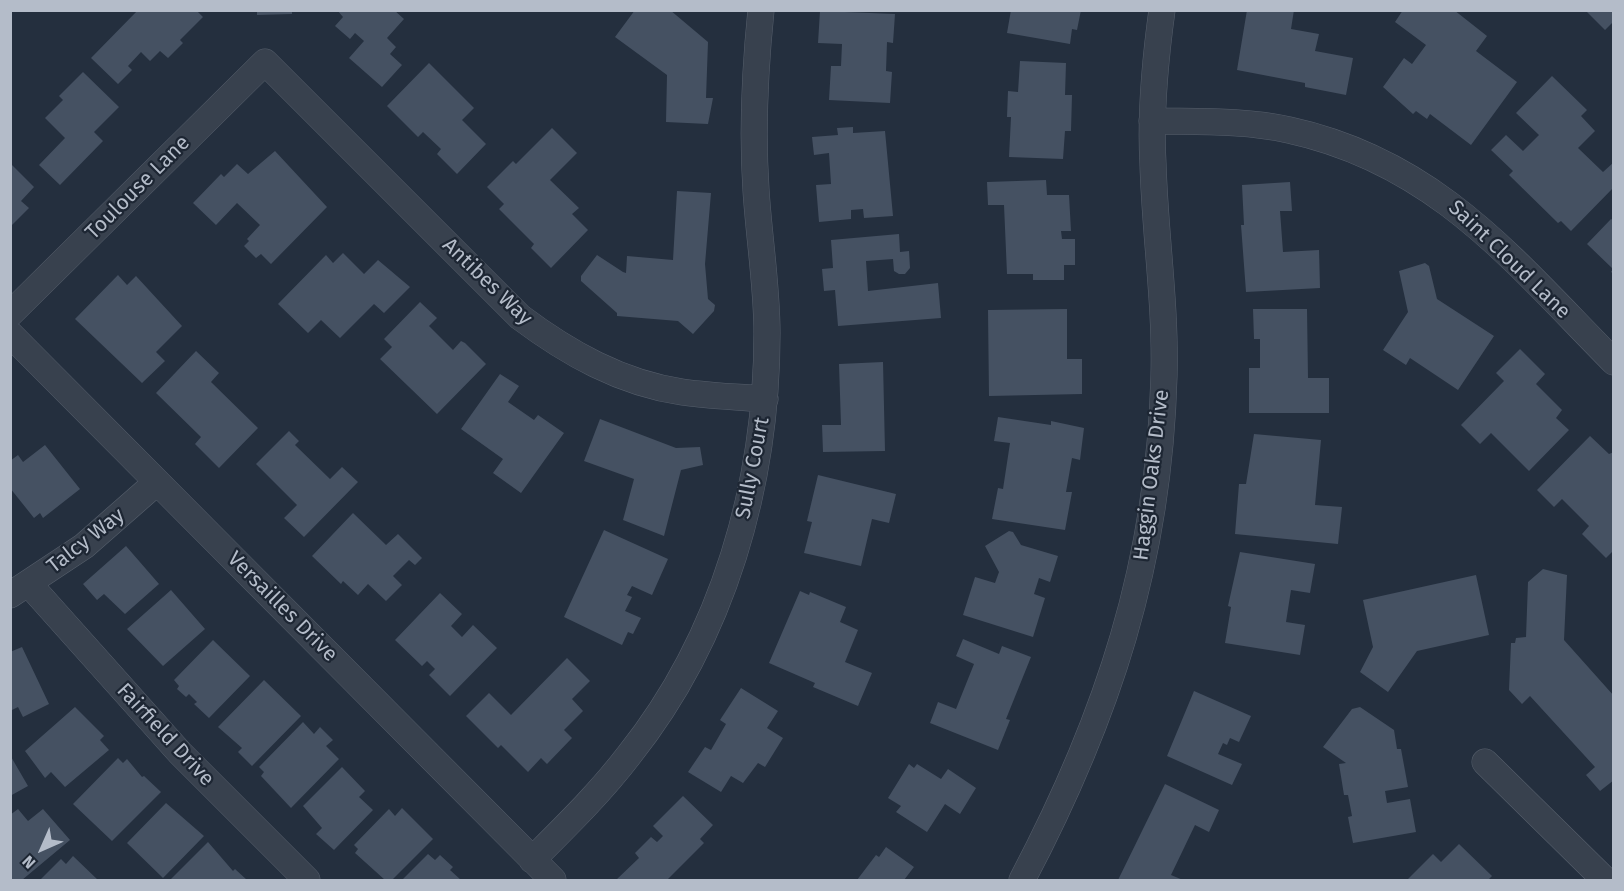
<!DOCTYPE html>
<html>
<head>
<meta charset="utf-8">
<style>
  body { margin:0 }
  #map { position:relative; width:1624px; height:891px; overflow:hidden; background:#242f3e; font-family:"Fira Sans",sans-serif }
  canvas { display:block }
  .frame { position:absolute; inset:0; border:12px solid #b4bcc9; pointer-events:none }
  .north { position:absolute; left:12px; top:819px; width:60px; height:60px; -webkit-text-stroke:4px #1d2633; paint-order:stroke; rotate:225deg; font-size:16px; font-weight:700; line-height:24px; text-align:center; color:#b4bcc9 }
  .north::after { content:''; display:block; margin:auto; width:21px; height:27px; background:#b4bcc9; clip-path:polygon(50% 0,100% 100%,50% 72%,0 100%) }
</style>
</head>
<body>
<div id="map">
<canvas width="1624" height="891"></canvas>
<div class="frame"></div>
<div class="north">N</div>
</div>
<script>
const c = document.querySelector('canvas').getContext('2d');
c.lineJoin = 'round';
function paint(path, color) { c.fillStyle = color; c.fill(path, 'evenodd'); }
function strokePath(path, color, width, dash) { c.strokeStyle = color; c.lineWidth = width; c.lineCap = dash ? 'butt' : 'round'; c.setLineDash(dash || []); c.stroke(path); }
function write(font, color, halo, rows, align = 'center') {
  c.font = font + ' "Fira Sans",sans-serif'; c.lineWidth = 4.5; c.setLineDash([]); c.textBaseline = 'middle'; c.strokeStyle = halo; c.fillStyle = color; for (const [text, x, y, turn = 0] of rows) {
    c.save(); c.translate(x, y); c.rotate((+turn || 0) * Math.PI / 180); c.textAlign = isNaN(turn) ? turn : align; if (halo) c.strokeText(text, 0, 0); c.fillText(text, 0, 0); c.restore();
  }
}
const building = new Path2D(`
  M138,10h58l7,7 -23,23 3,3 -15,15 -8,-7 -10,10 -9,-9 -13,14 4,4 -14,14 -27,-26z
  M257,10h35v4l-35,1z
  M337,10h57l10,9 -17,19 9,9 -6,7 12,11 -20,22 -33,-29 15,-17 -9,-8 -5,6 -15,-13 8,-9z
  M635,10h35l38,32 -2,56h7l-5,26 -42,-2 1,-47 -52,-38z
  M1011,10h70l-4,20 -5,-1 -2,15 -63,-11z
  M1247,10h47l-3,19 28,5 -4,17 38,7 -7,37 -41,-8v-4l-68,-13z
  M1403,10h51l33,26 -11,15 41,31 -46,63 -41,-31 -3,5 -11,-8 -3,3 -30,-27 21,-29 8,6 14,-19 -31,-23z
  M1585,10h29v11l-9,9z
  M820,11l75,3 -2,29 -6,-1 -1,29 6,1 -2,31 -61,-3 2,-34h10l1,-22 -24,-1z
  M1020,61l46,2 -1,32h7l-1,36h-6l-2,28 -54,-2 2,-40h-4l1,-26 10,1z
  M429,63l45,45 -12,12 24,24 -29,30 -20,-20 4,-5 -18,-17 -5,5 -31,-31z
  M83,72l36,35 -25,25 9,9 -43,44 -21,-20 26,-27 -20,-20 18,-18 -4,-4z
  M1552,76l35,34 -6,6 14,15 -17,17 25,24 11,-10v25l-43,44 -10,-10 -3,2 -49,-48 4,-4 -22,-21 15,-15 17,16 16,-16 -23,-22z
  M853,127v6l32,-2 8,85 -29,2 -1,-9 -12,1v9l-32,3 -3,-37 15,-1 -2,-31 -15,2 -2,-18 26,-2 -1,-7z
  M552,128l25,25 -27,27 29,28 -7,6 16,16 -37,38 -20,-20 3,-4 -35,-35 5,-5 -17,-17 26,-26 3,3z
  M275,151l52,56 -56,57 -10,-10 -5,4 -12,-12 5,-5 -2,-2 13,-14 -23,-22 -21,22 -23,-22 28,-29 3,3 13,-13 11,10z
  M10,163l24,24 -13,14 8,7 -19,19z
  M1046,180l1,15h22l2,36h-10l1,8h13v26h-11v15h-31v-6h-26l-3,-69h-16l-1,-23z
  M1290,182l2,29h-12l3,41 36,-2 1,38 -74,4 -5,-67h3l-2,-40z
  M677,191l34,2 -6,71 3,35 7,6 -1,6 -21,23 -15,-13 -61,-5v-3l-36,-32v-5l16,-21 26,17 3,1 1,-17 46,4z
  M1611,219l3,2v53l-3,-2 2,-3 -26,-25z
  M899,234l1,18 9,-1 1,17 -5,6h-6l-5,-3 -1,-12 -27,2 2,30 70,-8 3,35 -103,8 -3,-36 -11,1 -2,-22 11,-1 -2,-28z
  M343,253l21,21 14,-14 32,27 -26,26 -10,-9 -34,34 -19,-18 -13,13 -30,-29 48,-49 7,8z
  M1425,263l4,3 8,33 57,37 -36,54 -48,-32 -4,7 -23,-15 25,-38 -9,-41z
  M118,275l9,10 9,-9 46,50 -26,26 9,9 -23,22 -67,-64z
  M420,302l17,16 -8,8 24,24 8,-9 4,2 21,21 -49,50 -57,-55 12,-12 -8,-8z
  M1067,309v50h15v35l-93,2 -1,-86z
  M1253,309h54l1,69h21v35h-80v-45h11v-29h-6z
  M1520,349l25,25 -9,10 26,26 -6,8 13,12 -40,41 -38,-38 -11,11 -19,-19 43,-44 -8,-8z
  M196,351l23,22 -8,9 47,46 -39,40 -24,-24 6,-7 -45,-44z
  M883,362l2,89 -62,1 -1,-27h19l-2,-61z
  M500,374l19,12 -11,16 26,18 4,-5 26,18 -43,60 -28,-20 10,-14 -42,-30z
  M998,417l53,8v-4l33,7 -4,32 -8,-2 -6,34h6l-7,38 -73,-11 6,-31 5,1 7,-46 -16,-2z
  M600,419l76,29 24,-1 3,18 -22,5 -17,66 -41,-16 11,-41 -50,-18z
  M289,431l10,10 -4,4 35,34 12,-12 16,15 -54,55 -20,-19 13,-13 -41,-41z
  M1254,434l67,6 -6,65 27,2 -4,37 -103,-10 4,-50h7z
  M1590,436l19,18 5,-2v98l-8,8 -24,-24 7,-8 -27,-27 -8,8 -17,-17z
  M45,445l35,44 -37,29 -3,-5 -6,5 -24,-30v-27l8,-6 5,7z
  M818,475l78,19 -7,29 -17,-4 -11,47 -57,-13 8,-31 -5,-1z
  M353,513l33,32 12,-11 24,24 -7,7 -6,-5 -16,16 9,9 -16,16 -18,-17 -10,11 -15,-14 -2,3 -29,-28z
  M604,530l64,29 -16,36 -20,-9 -5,9 5,2 -7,14 16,7 -8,16 -5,-2 -6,13 -58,-28z
  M1009,531l4,1 8,13 37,11 -8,26 -11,-4 -5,16 11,4 -12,39 -70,-22 12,-38 20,6 4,-11 -14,-26z
  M126,546l33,38 -34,30 -21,-20 -7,6 -14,-16z
  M1240,552l75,12 -5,29 -19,-3 -5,32 19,3 -5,30 -75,-12 6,-36 -3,-1z
  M1543,569l24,6 -3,65 50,56v84l-14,11 -14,-16 9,-8 -65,-71 -8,8 -13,-14 2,-47h4l1,-5 10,-1 2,-55z
  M1476,575l13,60 -72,16 -29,41 -28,-20 13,-25 -10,-47z
  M171,590l34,39 -42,37 -36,-37z
  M800,591l9,4 1,-3 36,15 -6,15 18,8 -13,32 27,11 -14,33 -45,-19 2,-4 -46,-20z
  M440,593l22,21 -11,12 11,11 11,-12 24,23 -47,48 -21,-21 6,-6 -8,-8 -5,5 -27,-26z
  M963,639l36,15 3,-8 29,11 -25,62 4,1 -12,30 -68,-27 8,-21 18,7 18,-45 -18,-8z
  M213,640l37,36 -41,42 -15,-14 3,-2 -8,-8 -3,3 -9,-8 2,-3 -5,-6z
  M22,647l27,57 -26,13 -5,-10 -8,4v-59z
  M567,658l23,23 -18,18 11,12 -19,19 8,8 -25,26 -6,-6 -13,14 -27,-27 -3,3 -32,-32 23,-23 22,22z
  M264,680l37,36 -49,50 -14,-14 4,-4 -24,-21z
  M741,688l37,23 -11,17 16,10 -18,29 -7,-4 -15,20 -12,-7 -10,16 -33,-20 17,-25 6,3 15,-26 -6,-4z
  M1194,691l57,25 -12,26 -9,-4 -3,7 -4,-2 -5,11 24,10 -10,21 -65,-29z
  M75,707l29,29 -4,4 9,10 -44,37 -14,-15 -6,6 -20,-27z
  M1360,707l34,23 3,19h4l7,38 -23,4 2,12 23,-4 6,33 -63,11 -5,-26 4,-1 -4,-21h-4l-5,-31 7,-1 -23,-16 29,-38z
  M303,722l11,12 6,-7 13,13 -7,6 13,13 -48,49 -30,-32 3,-4 -5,-5z
  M10,755l18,31 -18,10z
  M118,758l5,5 4,-4 15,18 2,-1 17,16 -49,49 -39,-37z
  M909,764l5,4 3,-4 24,15 7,-10 28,19 -16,26 -15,-10 -18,28 -31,-20 5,-6 -13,-8z
  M342,767l23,24 -6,6 14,13 -39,40 -18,-16 6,-6 -19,-22z
  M1165,784l54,26 -10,22 -14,-7 -24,50 12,5h-65z
  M683,796l30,29 -13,14 4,4 -37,37h-51l23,-22 -4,-5 16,-16 6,5 6,-6 -10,-10z
  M166,803l38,33 -41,42 -36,-35z
  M402,808l31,31 -41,41h-7l-30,-27 3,-4 -4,-4 35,-36 6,7z
  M18,809l10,12 15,-12 27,31 -48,40h-11l-1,-65z
  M208,842l25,29 2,-2 12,11h-77z
  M1459,844l33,32 -4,4h-81l26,-26 8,8z
  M886,847l28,20 -10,13h-47l19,-25 3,2z
  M428,854l7,6 5,-5 13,12 -3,3 11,10h-59z
  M73,856l25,24h-58l21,-21 5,5z`);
const minor = new Path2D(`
  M1152,121c45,1 92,-1 137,9 147,32 224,130 325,232
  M10,314l255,-252 255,255c48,36 101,66 162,75 28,4 56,5 83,7
  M10,334l543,546
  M29,584l151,169 127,127
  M10,595l74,-49 73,-64
  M1485,762l120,118
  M532,860c34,-34 68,-67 97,-105 95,-119 138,-272 138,-422 0,-47 -8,-95 -11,-143 -4,-59 -1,-121 5,-180
  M1022,880c86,-163 137,-318 142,-504 2,-71 -9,-141 -11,-212 -3,-52 2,-103 9,-154`);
const streetNames = [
  ["Toulouse Lane",138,188,-45],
  ["Saint Cloud Lane",1509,260,44],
  ["Antibes Way",487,282,44],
  ["Sully Court",753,468,-79],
  ["Haggin Oaks Drive",1152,475,-83],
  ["Talcy Way",86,541,-38],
  ["Versailles Drive",282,607,45],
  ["Fairfield Drive",165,735,47]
];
paint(building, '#455162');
strokePath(minor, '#565f6c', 27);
strokePath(minor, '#38414e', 26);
write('21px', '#b4bcc9', '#1d2633', streetNames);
</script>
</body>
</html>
